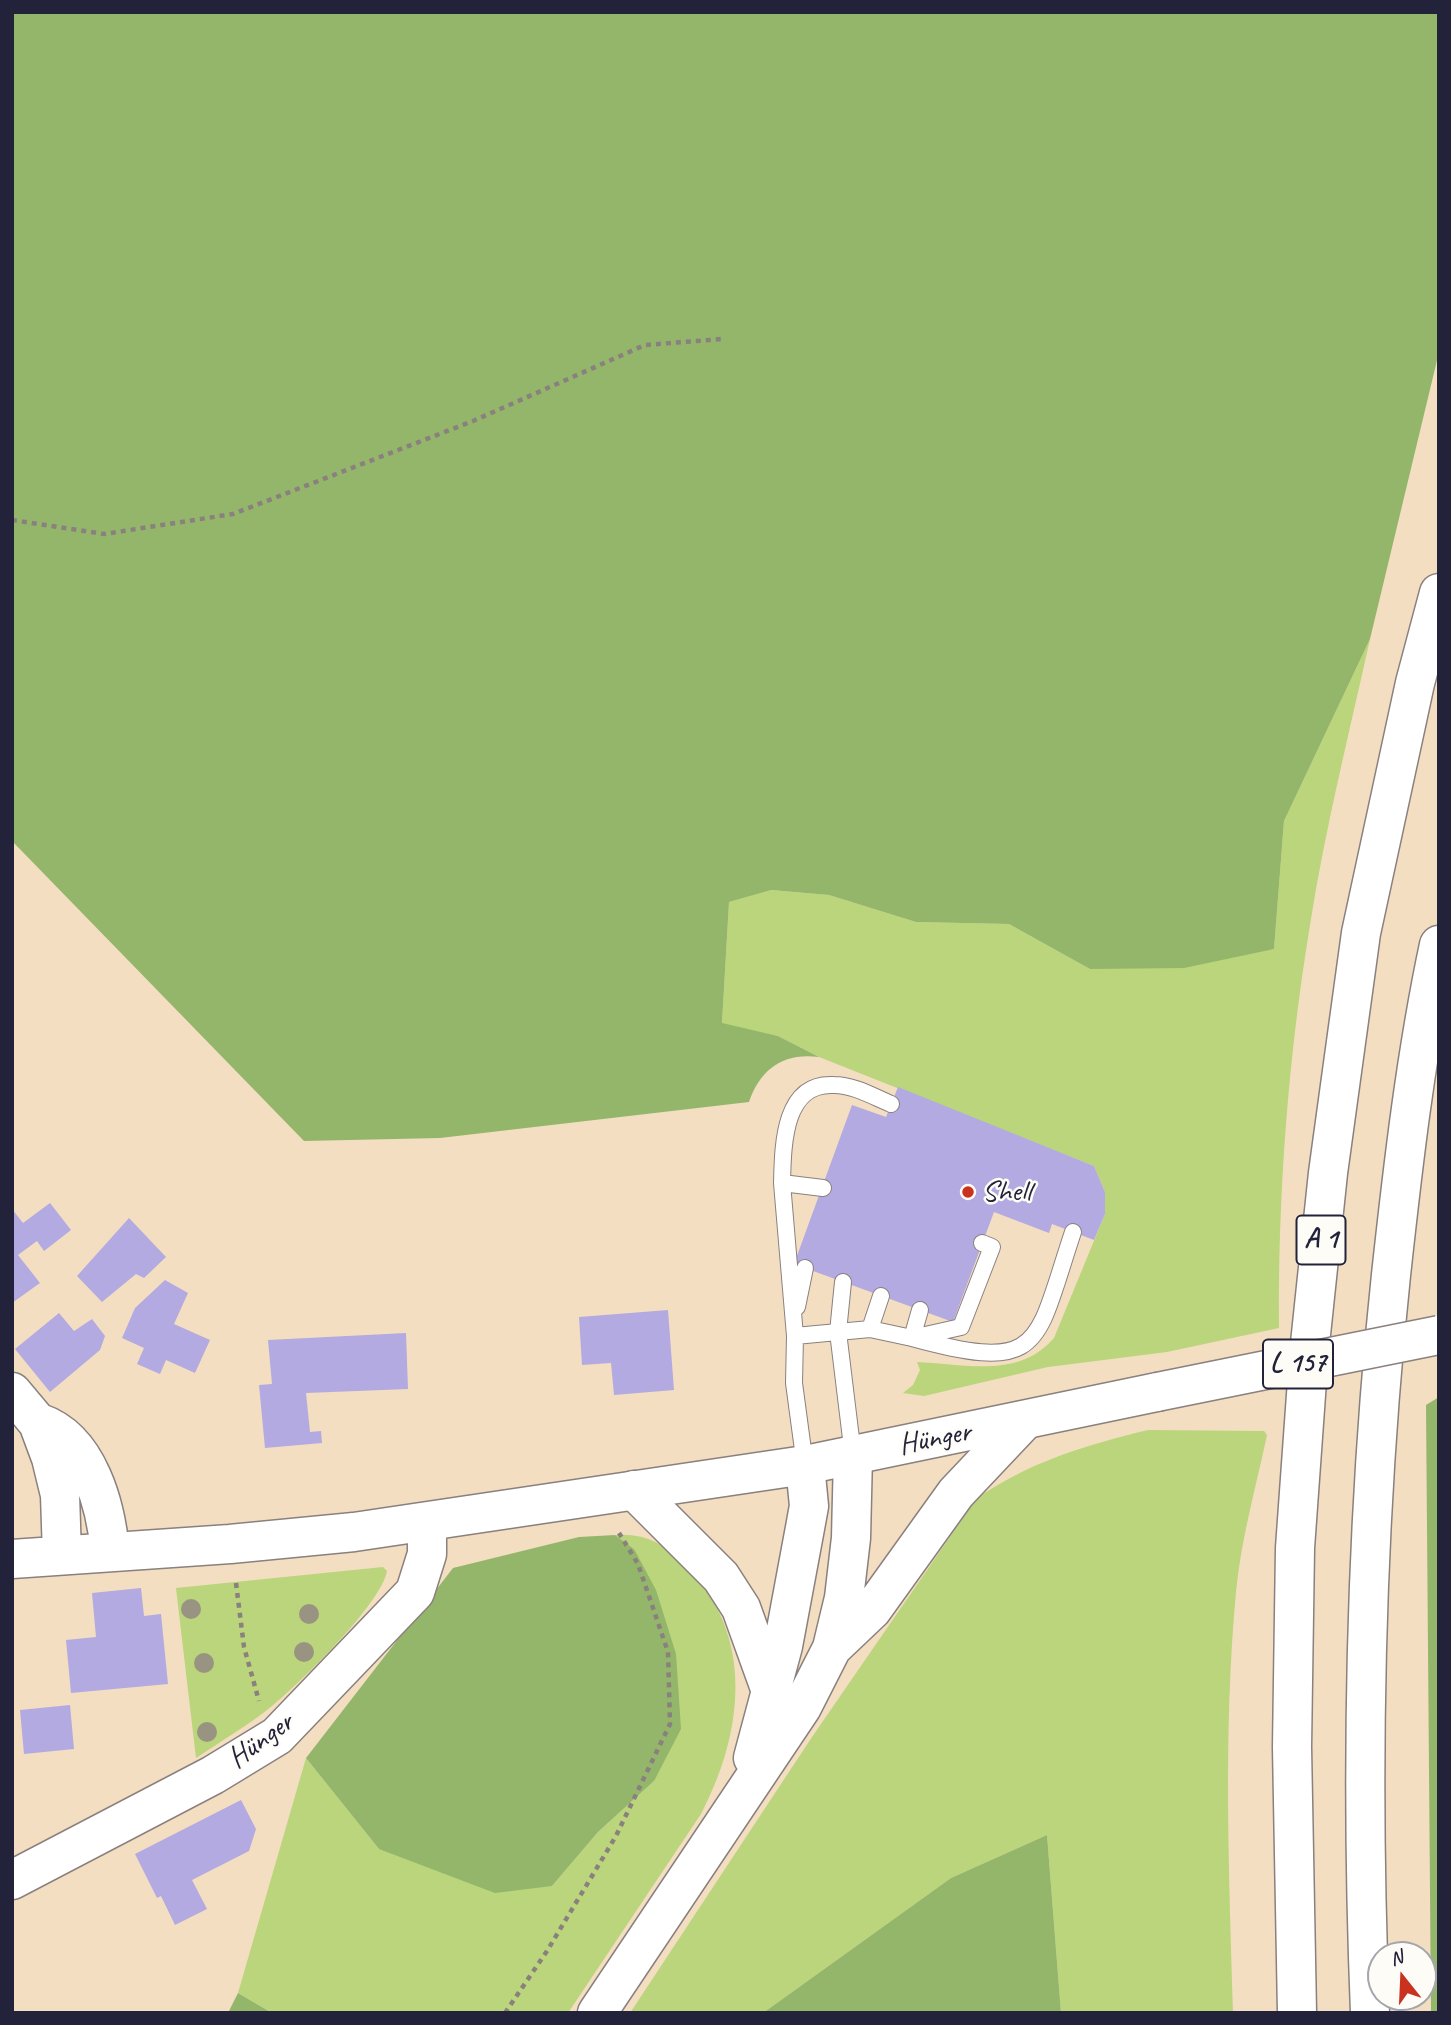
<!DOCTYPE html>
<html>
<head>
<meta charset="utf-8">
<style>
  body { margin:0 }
  #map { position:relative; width:1451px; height:2025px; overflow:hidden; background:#f3dec1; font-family:Caveat,sans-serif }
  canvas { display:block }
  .frame { position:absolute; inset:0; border:14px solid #22223b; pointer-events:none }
  .north { position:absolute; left:1367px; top:1941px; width:70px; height:70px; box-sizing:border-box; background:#fdfcf7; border:2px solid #a5a5ac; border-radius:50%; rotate:342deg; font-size:19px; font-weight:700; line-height:28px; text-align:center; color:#22223b }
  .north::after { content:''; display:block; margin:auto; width:24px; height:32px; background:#c8321e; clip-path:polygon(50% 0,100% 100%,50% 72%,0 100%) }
</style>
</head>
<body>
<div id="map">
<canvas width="1451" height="2025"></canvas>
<div class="frame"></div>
<div class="north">N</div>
</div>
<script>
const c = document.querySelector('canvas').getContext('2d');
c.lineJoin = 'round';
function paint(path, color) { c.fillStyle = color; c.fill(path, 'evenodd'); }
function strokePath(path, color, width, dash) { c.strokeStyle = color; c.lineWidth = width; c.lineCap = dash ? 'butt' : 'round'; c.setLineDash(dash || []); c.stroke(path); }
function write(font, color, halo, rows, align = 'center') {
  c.font = font + ' Caveat,sans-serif'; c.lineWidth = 5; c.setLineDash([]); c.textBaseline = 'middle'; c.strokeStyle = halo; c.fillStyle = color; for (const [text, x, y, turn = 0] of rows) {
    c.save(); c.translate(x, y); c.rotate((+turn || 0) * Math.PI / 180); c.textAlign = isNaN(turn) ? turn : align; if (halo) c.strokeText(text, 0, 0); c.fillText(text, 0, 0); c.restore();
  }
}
const green = new Path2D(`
  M1370,639c-21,95 -45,190 -60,286 -22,134 -32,268 -31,403l-112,24 -119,15 -124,29 -21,-3 10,-8 7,-15 -3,-8c48,2 102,17 137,-24l51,-124v-22l-11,-26 -275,-109 -41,-21 -56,-12 7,-122 41,-12 59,5 87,27 93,2 81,45 184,-20 10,-128z
  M1148,1430l116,1 3,4c-11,52 -26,104 -31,157 -13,140 -7,281 -3,421h-172l-14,-178 -96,43 -188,135h-133l182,-276 164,-238c53,-37 110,-54 172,-69z
  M615,1535c32,-2 49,9 71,31 70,70 57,168 15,248l-133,199h-296l-34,-20 68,-235 73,91 173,37 46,-54 56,-51 -20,-232z
  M383,1567l4,4c-6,33 -87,112 -115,135 -23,19 -51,35 -76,52l-20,-170z`);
const forest = new Path2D(`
  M12,12h1427v340l-69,287 -86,182 -10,128 -90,19 -94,1 -81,-45 -93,-2 -87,-27 -58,-5 -42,12 -7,121 56,13 41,21c-35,-5 -59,12 -70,45l-309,36 -136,3 -292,-300z
  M1439,1397v616h-8l-5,-608z
  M615,1535l19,14 22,41 20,64 5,75 -27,52 -56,51 -46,54 -57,7 -116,-44 -73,-91 147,-190 126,-31z
  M1047,1835l14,178h-298l188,-135z
  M238,1993l34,20h-44z`);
const building = new Path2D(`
  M898,1087l196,79 11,26v22l-11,26 -42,-16 -3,9 -55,-21 -41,110 -159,-58 58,-159 34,12z
  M50,1203l21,27 -27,21 -7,-10 -19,14 22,28 -28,20v-94l11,14z
  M129,1218l37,39 -22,21 -8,-4 -34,28 -25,-26z
  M165,1280l23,13 -14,31 36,16 -15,33 -29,-13 -6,14 -23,-10 7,-16 -22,-10 13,-30z
  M668,1310l6,80 -60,5 -3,-32 -29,2 -3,-48z
  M59,1313l15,18 18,-12 13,17 -5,14 -50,42 -35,-43z
  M406,1333l2,56 -102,4 4,39 11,-1 1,12 -57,5 -6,-63 13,-1 -4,-44z
  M141,1588l3,28 17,-2 7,70 -97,9 -5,-53 30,-3 -4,-44z
  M70,1705l4,44 -50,5 -4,-44z
  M241,1800l15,29 -7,22 -57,29 15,29 -32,16 -14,-29 -4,2 -22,-44z`);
const path = new Path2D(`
  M12,520l92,14 129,-20 240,-93 172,-76 77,-6
  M236,1583l8,64 15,54
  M505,2013l42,-62 69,-115 54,-112 -2,-72 -30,-88 -19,-31`);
const lane = new Path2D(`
  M782,1183c1,-37 1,-101 52,-98 20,0 40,12 57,19
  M823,1188l-41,-5 13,153 75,-7 42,9 49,-11 31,-80 -10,-4
  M843,1282l-5,50 15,123
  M797,1307l8,-39
  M920,1310l-8,28c132,36 123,8 161,-106
  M870,1329l11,-33
  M795,1336l-1,47 11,82`);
const secondary = new Path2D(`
  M12,1392l26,31 13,35 9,37 2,60
  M40,1423c49,17 66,83 70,129
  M12,1559l218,-15 124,-12 451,-67
  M12,1880l201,-105 64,-39 138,-144 12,-38v-32`);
const primary = new Path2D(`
  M805,1465l352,-73`);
const highway = new Path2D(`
  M634,1490l87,87 20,31 31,86
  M832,1648l40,-38 84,-117 69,-73
  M753,1758l30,-112 22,-118 4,-22 -4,-41
  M597,2013l205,-306 30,-59 12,-50 7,-60 2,-83
  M1297,2013l-5,-266 3,-199 14,-195 19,-180 33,-240 54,-250 24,-90
  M1370,2013c-10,-248 -5,-491 21,-738 12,-110 25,-222 48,-330`);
const primaryBridge = new Path2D(`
  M1157,1392l282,-57`);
const trees = [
  [191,1609],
  [309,1614],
  [304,1652],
  [204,1663],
  [207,1732]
];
const markers = [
  [968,1192,7,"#c8321e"]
];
const shields = [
  [1321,1240,49],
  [1298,1364,70]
];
const shieldNames = [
  ["A 1",1321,1240],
  ["L 157",1298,1364]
];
const poiNames = [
  ["Shell",982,1192]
];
const streetNames = [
  ["Hünger",935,1439,-11],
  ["Hünger",261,1741,-36]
];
paint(green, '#bad57b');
paint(forest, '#93b66b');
paint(building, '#b2aae1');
strokePath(lane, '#8a807e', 18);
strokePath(secondary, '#8a807e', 41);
strokePath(primary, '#8a807e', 41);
strokePath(highway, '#8a807e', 41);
strokePath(path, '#8a807e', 4.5, [5, 5]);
strokePath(lane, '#fff', 16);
strokePath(secondary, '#fff', 38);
strokePath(primary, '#fff', 38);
strokePath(highway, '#fff', 38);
strokePath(primaryBridge, '#8a807e', 41, []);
strokePath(primaryBridge, '#fff', 38);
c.fillStyle = '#999482';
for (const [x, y] of trees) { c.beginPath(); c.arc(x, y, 10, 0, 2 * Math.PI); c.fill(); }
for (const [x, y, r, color] of markers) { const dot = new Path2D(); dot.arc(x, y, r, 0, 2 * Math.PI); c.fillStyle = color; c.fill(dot); strokePath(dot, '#fdfcf7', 2.5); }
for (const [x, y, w] of shields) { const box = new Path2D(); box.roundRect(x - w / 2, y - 24.5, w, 49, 5); c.fillStyle = '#fdfcf7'; c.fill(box); strokePath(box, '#22223b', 2); }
write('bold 28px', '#22223b', null, shieldNames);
write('30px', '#22223b', '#fdfcf7', poiNames, 'left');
write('30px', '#22223b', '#fdfcf7', streetNames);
</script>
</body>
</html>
